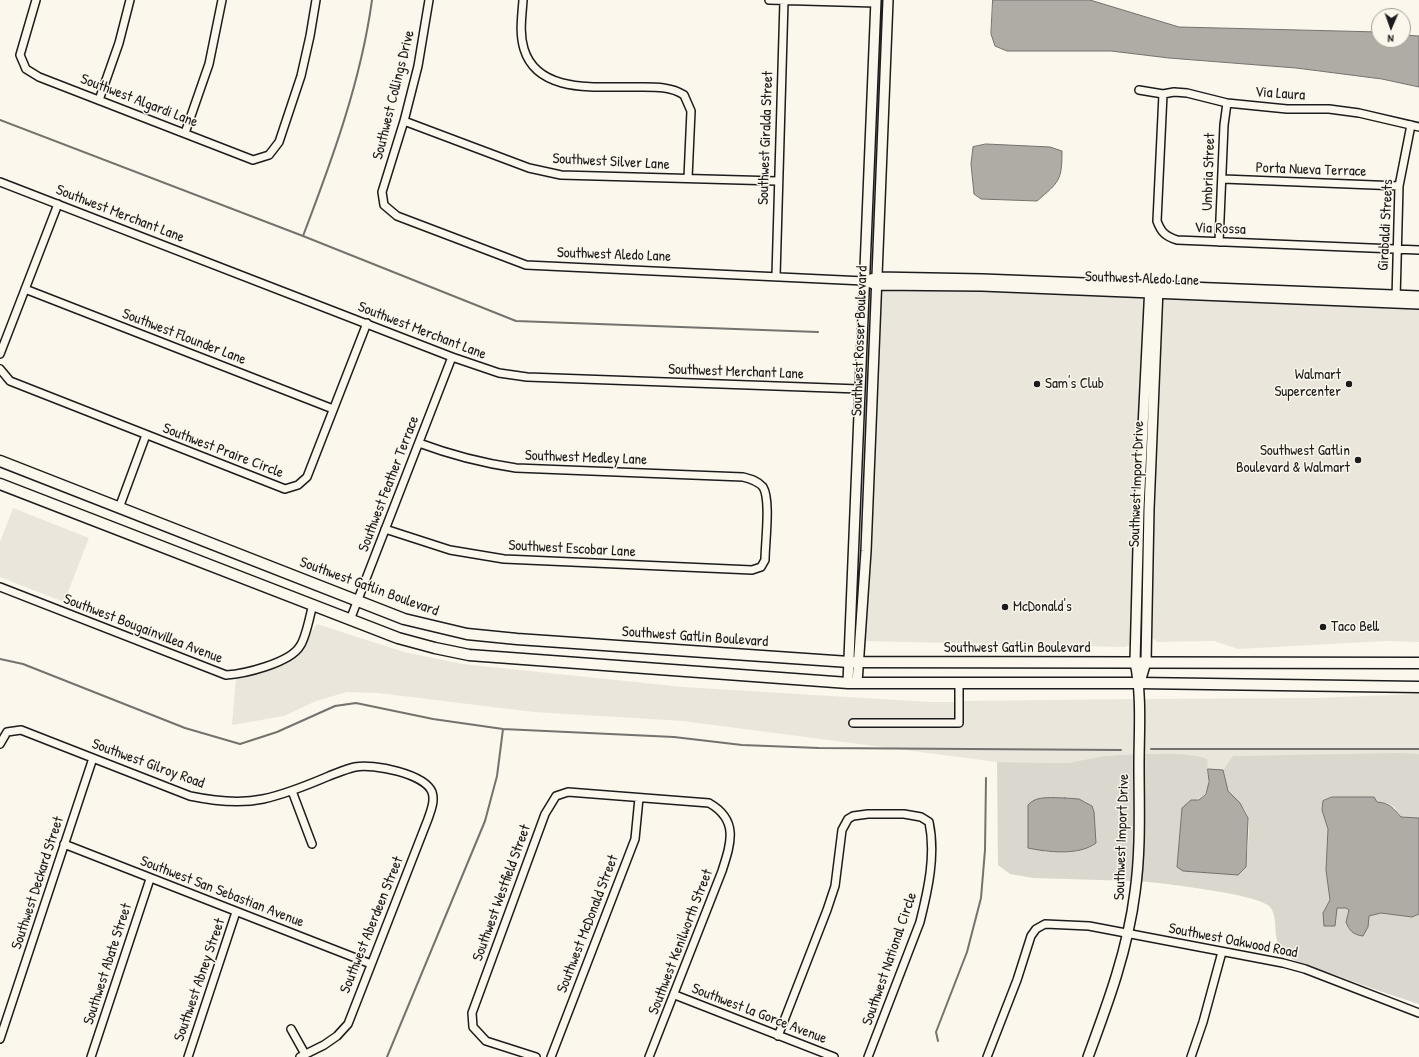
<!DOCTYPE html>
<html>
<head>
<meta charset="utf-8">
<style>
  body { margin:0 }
  #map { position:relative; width:1419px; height:1057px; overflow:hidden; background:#fbf7ec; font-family:"Patrick Hand",sans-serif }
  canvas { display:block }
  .north { position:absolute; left:1371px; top:8px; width:40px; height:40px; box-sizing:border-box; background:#fbf7ec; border:1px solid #a29f99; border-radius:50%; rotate:182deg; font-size:11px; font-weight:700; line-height:16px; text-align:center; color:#1c1c1c }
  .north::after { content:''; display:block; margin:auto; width:14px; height:18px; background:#1c1c1c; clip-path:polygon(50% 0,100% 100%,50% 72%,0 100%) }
</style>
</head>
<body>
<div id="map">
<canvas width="1419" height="1057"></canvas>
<div class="north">N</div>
</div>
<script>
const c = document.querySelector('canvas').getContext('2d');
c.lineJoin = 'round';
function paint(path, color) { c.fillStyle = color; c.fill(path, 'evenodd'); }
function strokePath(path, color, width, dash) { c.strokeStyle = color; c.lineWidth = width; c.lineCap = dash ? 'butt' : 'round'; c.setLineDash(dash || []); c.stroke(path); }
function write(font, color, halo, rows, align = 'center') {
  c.font = font + ' "Patrick Hand",sans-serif'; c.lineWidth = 3; c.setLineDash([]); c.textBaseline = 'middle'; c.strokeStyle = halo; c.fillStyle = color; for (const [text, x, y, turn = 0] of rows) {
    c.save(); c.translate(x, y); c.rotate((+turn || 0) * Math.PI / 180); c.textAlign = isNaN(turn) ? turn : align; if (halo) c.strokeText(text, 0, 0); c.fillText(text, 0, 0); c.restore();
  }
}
const built = new Path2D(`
  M867,286l6,2 -11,269h-5z
  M880,289l102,1 164,7 -14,347 -7,3 -262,-6z
  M1153,298l-8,255h-3v-44z
  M1161,298l258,10v334l-33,-1 -148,8 -24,-8 -57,1 -7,-6 2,-126z
  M13,508l76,30 -25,64 -64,-25v-35z
  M317,624l87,28 58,12 221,23 247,15h26l-1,17h-105v8h109l3,-4v-22l173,-2v55l-32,2 -35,7 -71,-1 -314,-41 -149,-9 -156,-19 -31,-1 -31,9 -32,15 -52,9 4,-47 52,-17 14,-11 4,-10z
  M1419,694v60l-186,2 -10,14 -6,2v-2l-9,-1 -2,-10 -64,-5v-55l175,-1z`);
const green = new Path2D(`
  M1398,753l21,1v64l-18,-1 -7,-10 -7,-4 -65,1v6l6,19 -2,41 4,30 -7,13 12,4 1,-9h10l4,2 -3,5 22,1 12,-3 31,4 7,-3v90c-29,-9 -57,-19 -86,-30 -15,-5 -33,-8 -45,-18 -20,-15 -7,-35 -18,-49 -10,-13 -111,-24 -130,-26l2,-127c21,0 45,-2 65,5 3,33 5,35 -25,49l-5,59 63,5 6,-5c1,-14 5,-40 1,-53 -4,-10 -13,-13 -18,-21 -4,-7 -4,-15 -6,-23l10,-14z
  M1135,754l-2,127 -100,-3 -23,-4 -12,-9 -1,-103 71,1 35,-7zM1065,798l22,4 4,45 -9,2 -37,3z`);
const water = new Path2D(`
  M993,0h97l89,27 200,5v8h24v-5l16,1v51l-37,-8 -86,-11 -127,-10 -58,-7h-104l-12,-5 -4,-12z
  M986,144l64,3 12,4c0,30 -3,31 -25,50l-56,-2 -7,-5 -3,-30 2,-17z
  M1208,769l15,1 5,21 12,12 8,15 -2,49 -8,8 -55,-4 -6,-4 5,-59 9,-8h8l7,-6 3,-12z
  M1332,797h42l3,5c13,1 16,6 24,15l18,1v96l-7,3 -31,-4 -12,3 -1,11 -5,9c-10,-1 -14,-6 -17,-14l3,-12 -3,-2h-9l-2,18h-11l-1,-13 7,-13 -4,-30 2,-41 -6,-19 1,-9z
  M1065,798l14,1 13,7 2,6 2,31c-17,13 -49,9 -68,5v-43c8,-10 25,-7 37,-7z`);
const stream = new Path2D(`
  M0,120l303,116 213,85 302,11
  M303,236c29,-76 58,-155 69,-236
  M0,659l23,5 162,64 55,16 37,-12 58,-26 21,-3 77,16 70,10 171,8 68,8 77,3 302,2
  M1151,749h268
  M938,1041l-2,-9 31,-80 14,-54 4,-48 1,-72
  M387,1057l98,-236 12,-45 6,-47`);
const street = new Path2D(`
  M36,0l-16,55 6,14 13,8 214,83 16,-5 10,-13 22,-66 9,-40 6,-36
  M429,0l-11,66 -14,55 -22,71 2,13 13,11 129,49 338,16
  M523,0c-1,16 -4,33 1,49 14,46 75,37 113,38 16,0 33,-1 47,8l7,16 -3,67
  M769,0l107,3
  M1139,90l24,4 11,-2 13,1 40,10 60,6h42l30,4 60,14
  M1163,94l-6,127c4,11 8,15 20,19l242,10
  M99,100l20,-57 11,-43
  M404,121l125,47 32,7 216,6
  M185,133l24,-69 13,-64
  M1223,179l176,7
  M0,182l452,175 47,16 28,4 332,12
  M1219,242l5,-117 3,-22
  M776,276l8,-275
  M25,289l308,120
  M1396,299l3,-113 12,-61
  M0,354l58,-150
  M0,369l10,12 275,108 13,-4 9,-8 60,-154
  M119,508l27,-73
  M385,529l65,21 54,9 248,11 9,-3 4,-7c0,-17 6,-60 -2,-73 -5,-6 -12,-8 -20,-10l-227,-9c-34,-5 -65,-13 -97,-25
  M0,587l226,88c18,-1 64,-12 74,-29 6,-8 10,-31 13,-42
  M350,620l102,-263
  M853,723h106v-40
  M0,744l7,-12 14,-2 169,66c24,5 49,8 73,3 23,-5 45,-14 66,-23 8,-3 17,-7 26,-9 18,-4 70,7 77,25 3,9 -1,18 -4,27l-80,205 -11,12 -13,9 -24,12
  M292,791l20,53
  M64,844l307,120
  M675,995l159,62
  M291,1029l14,25
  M778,1036l49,-126 8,-24 7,-56 6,-11 5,-3 15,-2h36l17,3 8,5c7,33 -1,68 -9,100l-52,135
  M0,1039l93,-281
  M91,1057l59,-178
  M188,1057l48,-145
  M536,1057l-50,-16 -13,-14 -1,-14 73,-199 11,-18 12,-4 141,11c30,17 22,40 13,68l-73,186
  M551,1057l84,-218 4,-41
  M987,1057l30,-77 14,-44 5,-7 9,-5 44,2 194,37 22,6 114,44
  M1191,1057l12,-35 19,-70`);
const secondary = new Path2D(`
  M871,279l6,-2 105,2 437,17
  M871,283l5,2 106,1 437,18
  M1140,682l6,-20 3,-153 9,-221
  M848,683l28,-683
  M857,683l9,-132 22,-551
  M1088,1057c20,-54 40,-108 47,-165 6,-42 4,-85 4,-127 0,-34 3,-69 -4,-103l4,-153 11,-224`);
const primary = new Path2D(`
  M0,461l404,158 63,15 50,5 332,23 570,1
  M0,484l398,154 37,10 34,7 379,28h291l280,4`);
const markers = [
  [1037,384,4,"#1c1c1c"],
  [1349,384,4,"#1c1c1c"],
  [1358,460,4,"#1c1c1c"],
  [1005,607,4,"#1c1c1c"],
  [1323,627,4,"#1c1c1c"]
];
const streetNames = [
  ["Via Laura",1280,94,4],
  ["Southwest Collings Drive",394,95,-76],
  ["Southwest Algardi Lane",139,101,21],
  ["Southwest Giralda Street",766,138,-88],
  ["Southwest Silver Lane",611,162,3],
  ["Porta Nueva Terrace",1311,170,2],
  ["Umbria Street",1209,172,-88],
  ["Southwest Merchant Lane",120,214,21],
  ["Girabaldi Streets",1386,225,-87],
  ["Via Rossa",1220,229,2],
  ["Southwest Aledo Lane",614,255,2],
  ["Southwest Aledo Lane",1142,279,2],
  ["Southwest Merchant Lane",422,331,21],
  ["Southwest Flounder Lane",184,337,21],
  ["Southwest Rosser Boulevard",860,341,-88],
  ["Southwest Merchant Lane",736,372,2],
  ["Southwest Praire Circle",223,451,21],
  ["Southwest Medley Lane",586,458,2],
  ["Southwest Feather Terrace",389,484,-69],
  ["Southwest Import Drive",1137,484,-88],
  ["Southwest Escobar Lane",572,549,3],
  ["Southwest Gatlin Boulevard",369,587,20],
  ["Southwest Bougainvillea Avenue",143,629,21],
  ["Southwest Gatlin Boulevard",695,637,4],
  ["Southwest Gatlin Boulevard",1017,648],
  ["Southwest Gilroy Road",148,764,20],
  ["Southwest Import Drive",1122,837,-88],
  ["Southwest Deckard Street",38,883,-72],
  ["Southwest San Sebastian Avenue",222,892,21],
  ["Southwest Westfield Street",502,893,-70],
  ["Southwest McDonald Street",588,924,-69],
  ["Southwest Aberdeen Street",372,925,-68],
  ["Southwest Oakwood Road",1233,941,11],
  ["Southwest Kenilworth Street",681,942,-69],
  ["Southwest National Circle",890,959,-71],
  ["Southwest Abate Street",108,964,-72],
  ["Southwest Abney Street",200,980,-71],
  ["Southwest la Gorce Avenue",759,1014,21]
];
const poiNames = [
  ["Walmart",1341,375,"right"],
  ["Supercenter",1341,392,"right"],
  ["Sam's Club",1045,384],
  ["Southwest Gatlin",1350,451,"right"],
  ["Boulevard & Walmart",1350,468,"right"],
  ["McDonald's",1013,607],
  ["Taco Bell",1331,627]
];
paint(built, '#eae6dc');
paint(green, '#dad7ce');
paint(water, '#afaca5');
strokePath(water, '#74726e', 1);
strokePath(stream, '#74726e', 2);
strokePath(street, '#1c1c1c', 10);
strokePath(secondary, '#1c1c1c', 12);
strokePath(primary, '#1c1c1c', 13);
strokePath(street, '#fbf7ec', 7);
strokePath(secondary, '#fbf7ec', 9);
strokePath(primary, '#fbf7ec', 10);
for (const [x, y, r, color] of markers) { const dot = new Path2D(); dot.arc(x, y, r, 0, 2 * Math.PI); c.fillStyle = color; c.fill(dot); strokePath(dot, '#fbf7ec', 1.5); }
write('15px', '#1c1c1c', '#fbf7ec', streetNames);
write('15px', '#1c1c1c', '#fbf7ec', poiNames, 'left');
</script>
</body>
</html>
